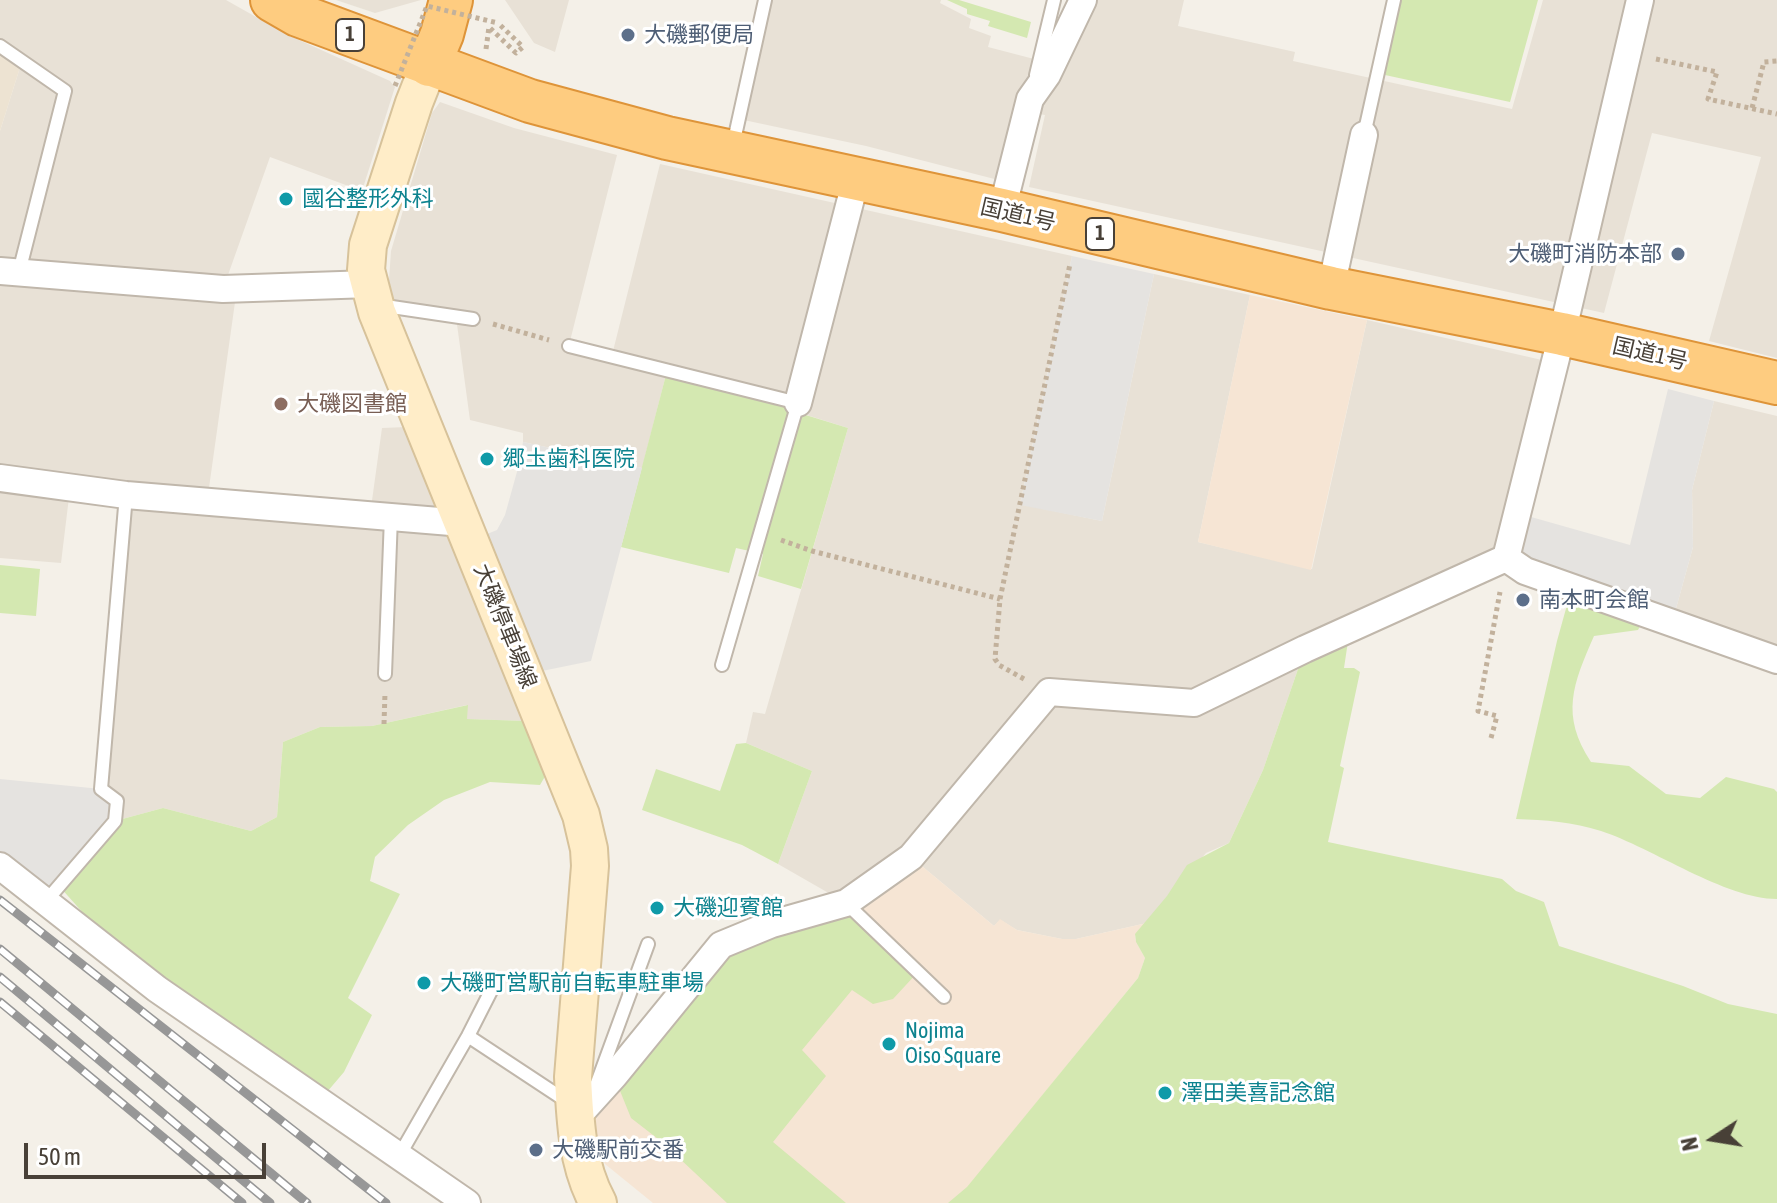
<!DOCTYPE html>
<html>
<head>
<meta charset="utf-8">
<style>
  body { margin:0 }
  #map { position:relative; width:1777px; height:1203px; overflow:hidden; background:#f4f0e8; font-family:"Asap Condensed",sans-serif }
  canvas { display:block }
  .north { position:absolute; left:1673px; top:1099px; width:80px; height:80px; -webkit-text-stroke:6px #fff; paint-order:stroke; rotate:258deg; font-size:22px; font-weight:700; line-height:32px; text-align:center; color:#484037 }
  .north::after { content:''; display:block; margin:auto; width:28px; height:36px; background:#484037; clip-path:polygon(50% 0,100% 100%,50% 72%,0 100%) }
  .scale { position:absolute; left:24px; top:1143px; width:242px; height:36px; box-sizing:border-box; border:4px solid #484037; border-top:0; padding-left:10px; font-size:24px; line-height:28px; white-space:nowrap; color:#484037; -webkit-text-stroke:6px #fff; paint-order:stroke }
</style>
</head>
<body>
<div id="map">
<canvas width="1777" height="1203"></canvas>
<div class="north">N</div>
<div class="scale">50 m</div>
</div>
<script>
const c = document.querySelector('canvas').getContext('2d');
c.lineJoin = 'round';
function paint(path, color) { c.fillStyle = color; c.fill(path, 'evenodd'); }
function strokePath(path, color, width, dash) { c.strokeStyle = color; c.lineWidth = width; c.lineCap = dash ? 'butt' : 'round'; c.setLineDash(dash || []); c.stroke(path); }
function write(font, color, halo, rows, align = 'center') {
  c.font = font + ' "Asap Condensed","Noto Sans JP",sans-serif'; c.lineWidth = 6; c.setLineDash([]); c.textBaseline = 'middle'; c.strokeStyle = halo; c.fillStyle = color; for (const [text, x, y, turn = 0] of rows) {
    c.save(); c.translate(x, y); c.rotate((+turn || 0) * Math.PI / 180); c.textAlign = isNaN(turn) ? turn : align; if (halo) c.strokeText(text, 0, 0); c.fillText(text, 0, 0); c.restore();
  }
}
const residential = new Path2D(`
  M0,0h226l62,35 102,46 5,6 -33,104 -92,-34 -47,132 14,-1 -30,214 163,13 12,-87 25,-1 119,294 -60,-2 1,-14 -95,21 -52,1 -37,15 -6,75 -26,14 -88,-23 -48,13 -14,-32 25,-293 -56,-7 -9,74 -61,-5v-427l22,-70 -22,-15z
  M336,0h85l-46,13z
  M505,0h64l-14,52 -21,-9z
  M765,0h176l-1,3 31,16 -2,9 22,8 -3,11 46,12 -3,12 52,-71h101l-6,26 117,26 -2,9 219,48 31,-109h234v358l-68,-17 52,-184 -109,-24 -48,180 -575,-126 16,-72 -18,-3 -17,71 -144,-37 -127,-27z
  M440,102l74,26 103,27 -48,190 43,10 48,-191 412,92 -52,248 82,17 52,-247 96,21 -52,247 114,27 55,-249 188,43 -49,195 -201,91 -42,121 -34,73 -23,10 -59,70 -71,16h-14l-45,-9 -17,-10 -6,6 -83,-69 -65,46 -68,-39 34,-93 -66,-28 7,-31 12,2 83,-286 -181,-57 -25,97 -119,-26v-9l-53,-13 -14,-103 -64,-10 -3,-27 2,-29 41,-138z
  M1714,401l63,15v244l-105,-37 21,-76 -1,-57z`);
const commercial = new Path2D(`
  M1250,295l117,25 -56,250 -113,-28z
  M911,857l83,69 6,-7 17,11 45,9h14l71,-16 -12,12 1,7 9,16 -7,20 -183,225h-302l-48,-39 -12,-30 -1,-36 233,-187z`);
const education = new Path2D(`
  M0,46l22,15 -22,70z`);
const green = new Path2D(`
  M947,0h12l72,22 -4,16 -39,-12 2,-5 -23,-7v-5z
  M1401,0h137l-28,102 -125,-27z
  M667,371l131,32 -2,9 52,16 -47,161 -43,-13 5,-22 -27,-6 -7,25 -108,-26z
  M0,565l40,4 -4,47 -36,-3z
  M1572,587l75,26 -9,17 -44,6c-21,48 -34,79 -3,126l38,4 37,28 34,4 26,-21 48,12 3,3v107c-52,0 -124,-51 -176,-68 -28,-9 -56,-11 -85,-12l41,-178z
  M1350,628l-6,40h10l6,4 -20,94 4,2 -16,74 174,37 14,12 28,11 15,44 124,40 45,18 49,10v189h-829l19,-16 171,-209 7,-20 -9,-16 -1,-8 32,-38 20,-31 42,-22 34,-73 42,-121z
  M468,705l-1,14 59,2 21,52 -7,12 -50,-3 -46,18 -36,25 -33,32 -5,24 30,13 -52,104 24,17 -28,57 -17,20 -236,-163 2,-5 -34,-38 56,-65 48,-13 88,23 26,-14 6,-75 37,-15 52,-1z
  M746,743l66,28 -34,93 -36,-19 -100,-35 14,-41 64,22 16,-47z
  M846,903l71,70 -24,26 -20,5 -21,-14 -50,60 24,26 -53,66 73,61h-119l-65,-61 -31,-24 -17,-42 107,-131z`);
const parking = new Path2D(`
  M1072,256l82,18 -52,247 -82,-16z
  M1668,389l46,12 -22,89 1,57 -21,76 -166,-65 11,-45 113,32z
  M523,442l119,26 -51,193 -49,10 -55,-137 10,-4 8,-15 15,-54z
  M0,779l101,10 16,12 -2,20 -68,79 -47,-34z`);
const path = new Path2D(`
  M486,49l3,-22 27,26 7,-6 -25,-24
  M1656,59l61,13 -9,27 69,15
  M1752,108l12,-46 13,-1
  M493,324l56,16
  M781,540l31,11 188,48
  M1024,679l-25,-14 -4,-6 5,-60 70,-335
  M384,724l1,-31
  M1491,738l6,-22 -19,-5 22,-119`);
const service = new Path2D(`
  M0,46l65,45 -46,181
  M1036,75l18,-75
  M1364,135l30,-135
  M733,145l32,-145
  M381,310l11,-3 81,12
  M569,346l229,57 -76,262
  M385,674l6,-157
  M47,900l68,-79 2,-20 -16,-12 25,-294
  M846,903l98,94
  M468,1036l100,66
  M597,1083l51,-139
  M399,1156l69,-120 28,-55`);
const minor = new Path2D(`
  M1002,210l28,-111 17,-24 36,-75
  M0,271l223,18 147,-5
  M1331,288l33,-153
  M798,403l58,-224
  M0,478l126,17 337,28
  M1506,558l19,13 252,89
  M0,866l157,123 310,214
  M576,1118l38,-42 107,-131 51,-21 74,-21 65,-46 138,-165 145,11 111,-54 201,-91 56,-224 78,-334`);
const secondary = new Path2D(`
  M429,65l-15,38 -46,142 -2,25 11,42 204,503 8,34 1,17 -17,211c2,43 4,88 25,126`);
const trunk = new Path2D(`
  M272,0l26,15 232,86 137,37 335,72 329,78 231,46 215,49
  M429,65l13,-31 9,-34`);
const rail = new Path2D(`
  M0,900l386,303
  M0,949l307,254
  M0,977l270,226
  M0,1002l242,201`);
const pathBridge = new Path2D(`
  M395,86l32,-80 71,17`);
const markers = [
  [628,35,8,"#5c6f8a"],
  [286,199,8,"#0f9aa8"],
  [1678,254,8,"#5c6f8a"],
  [281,404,8,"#8d6e63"],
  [487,459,8,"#0f9aa8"],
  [1523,600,8,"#5c6f8a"],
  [657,908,8,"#0f9aa8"],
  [424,983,8,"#0f9aa8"],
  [889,1044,8,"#0f9aa8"],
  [1165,1093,8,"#0f9aa8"],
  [536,1150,8,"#5c6f8a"]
];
const shields = [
  [350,35,28],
  [1100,234,28]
];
const shieldNames = [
  ["1",350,35],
  ["1",1100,234]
];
const serviceNames = [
  ["大磯郵便局",644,35],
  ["大磯町消防本部",1662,254,"right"],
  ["南本町会館",1539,600],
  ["大磯駅前交番",552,1150]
];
const cultureNames = [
  ["國谷整形外科",302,199],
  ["郷圡歯科医院",503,459],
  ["大磯迎賓館",673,908],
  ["大磯町営駅前自転車駐車場",440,983],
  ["Nojima",905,1031],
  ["Oiso Square",905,1056],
  ["澤田美喜記念館",1181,1093]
];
const streetNames = [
  ["国道1号",1018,215,13],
  ["国道1号",1650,354,13],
  ["大磯停車場線",505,626,68]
];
const educationNames = [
  ["大磯図書館",297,404]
];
paint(residential, '#e8e1d6');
paint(commercial, '#f6e5d4');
paint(education, '#ede3d2');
paint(green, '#d4e8b1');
paint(parking, '#e5e3e0');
strokePath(service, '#c0b7ab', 16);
strokePath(minor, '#c0b7ab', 30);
strokePath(secondary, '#d7c29a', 40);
strokePath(trunk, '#de9439', 46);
strokePath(path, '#c2b19c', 5, [4, 4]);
strokePath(service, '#fff', 12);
strokePath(minor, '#fff', 26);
strokePath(secondary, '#ffedc8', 36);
strokePath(trunk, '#fecc80', 42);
strokePath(rail, '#979797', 9);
strokePath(rail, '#fff', 6, [18]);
strokePath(pathBridge, '#c2b19c', 5, [4, 4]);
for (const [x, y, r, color] of markers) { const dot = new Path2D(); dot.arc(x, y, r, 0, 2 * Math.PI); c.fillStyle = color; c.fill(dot); strokePath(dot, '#fff', 3); }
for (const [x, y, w] of shields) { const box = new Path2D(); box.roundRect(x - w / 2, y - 16, w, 32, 6); c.fillStyle = '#fff'; c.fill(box); strokePath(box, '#484037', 2); }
write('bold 20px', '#484037', null, shieldNames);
write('22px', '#4e5e75', '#fff', serviceNames, 'left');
write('22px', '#0d838f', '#fff', cultureNames, 'left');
write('22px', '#484037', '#fff', streetNames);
write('22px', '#785e54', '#fff', educationNames, 'left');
</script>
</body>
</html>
